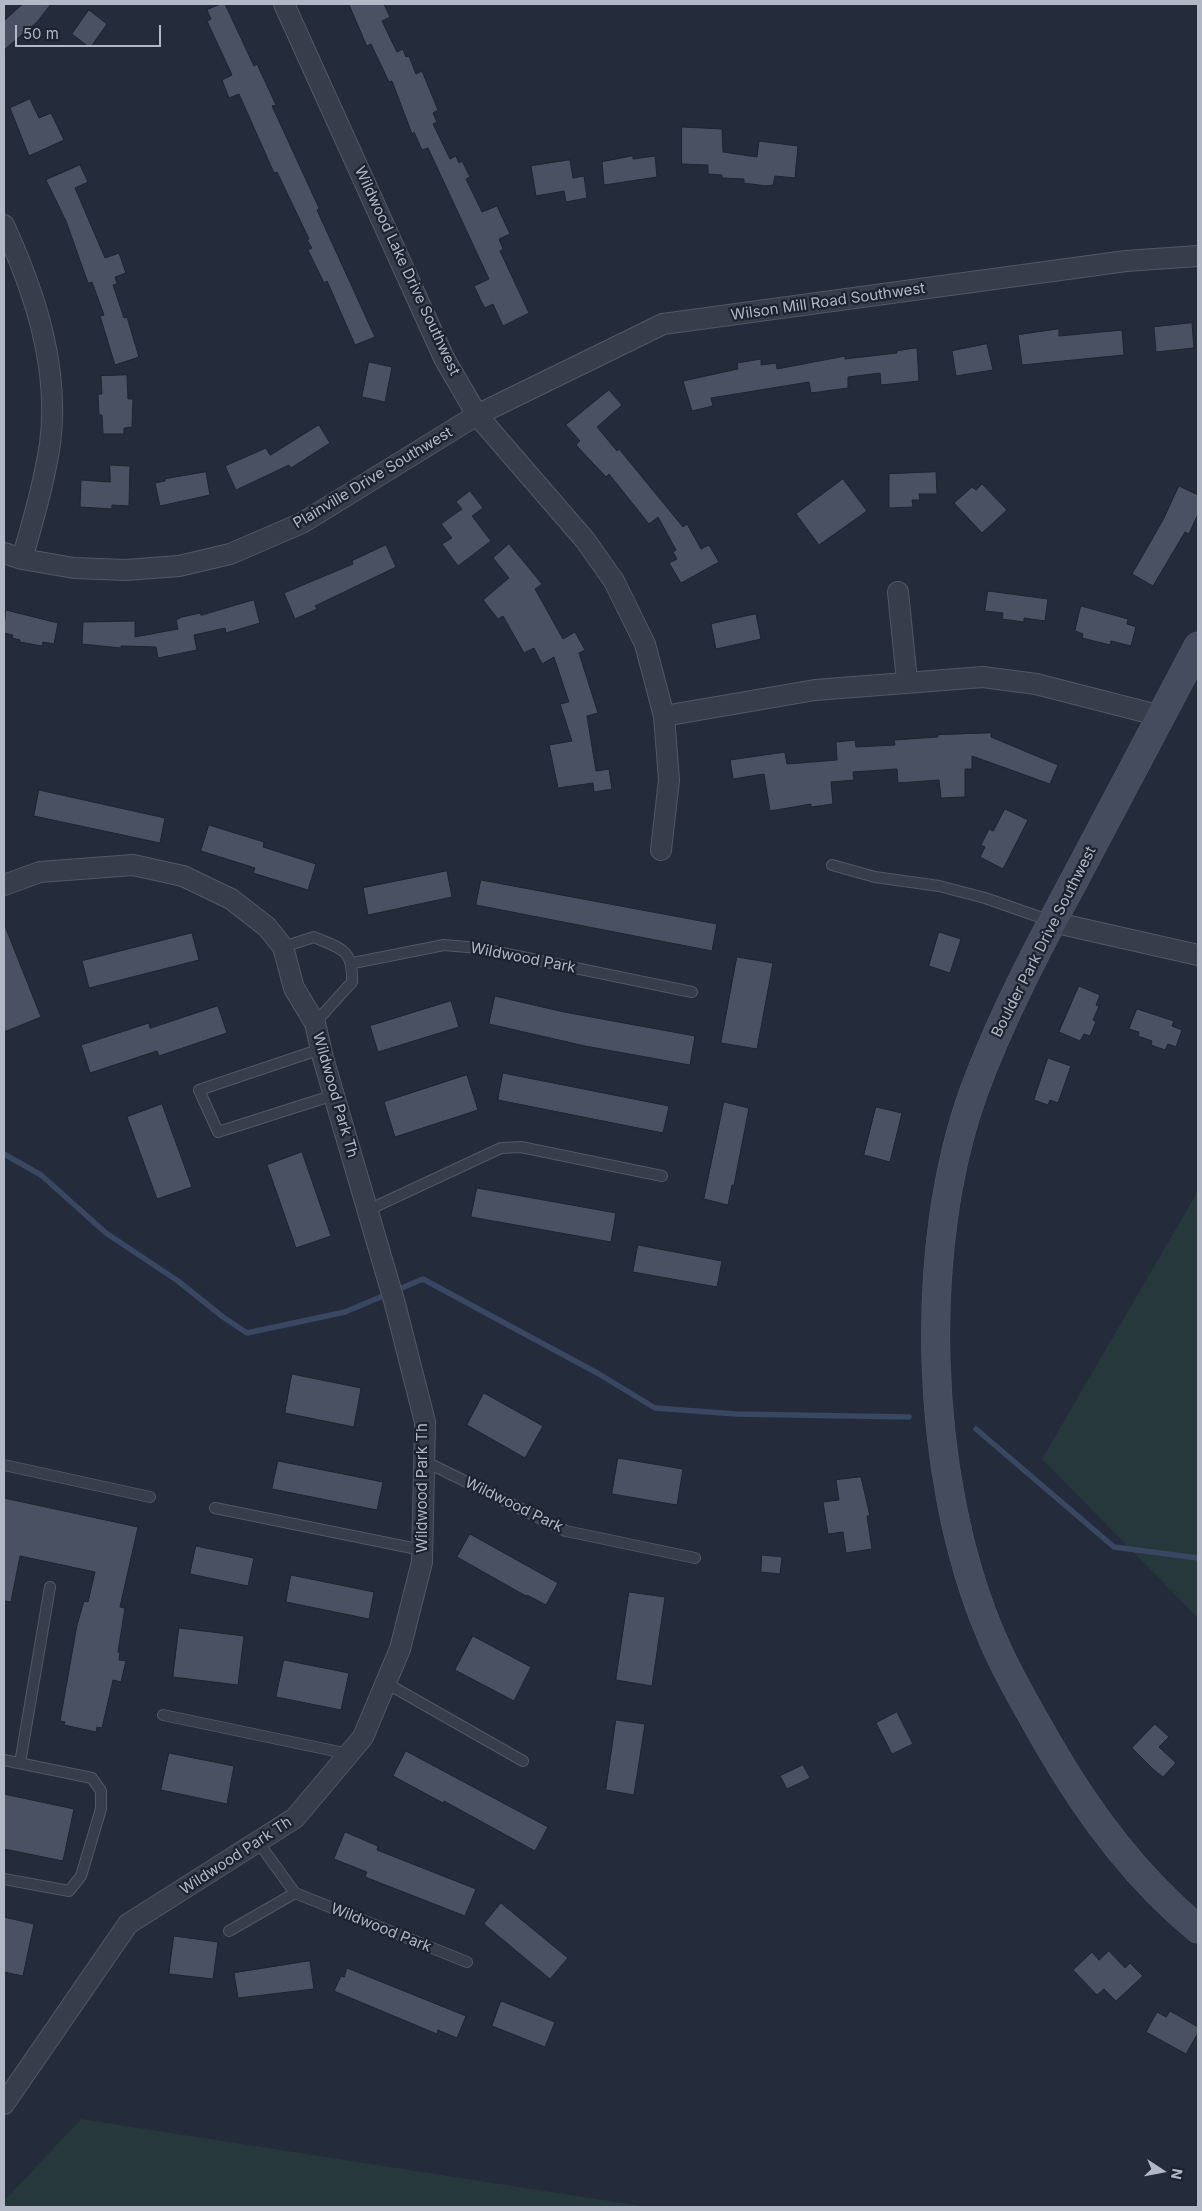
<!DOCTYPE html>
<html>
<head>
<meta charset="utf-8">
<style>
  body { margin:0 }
  #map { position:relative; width:1202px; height:2211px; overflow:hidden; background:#242b3a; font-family:Inter,sans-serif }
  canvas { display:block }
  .frame { position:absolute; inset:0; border:5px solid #b2b8c6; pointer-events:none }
  .north { position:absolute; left:1137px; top:2146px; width:50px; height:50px; -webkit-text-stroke:4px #1c222f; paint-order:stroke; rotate:101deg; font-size:14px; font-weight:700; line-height:20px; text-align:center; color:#b2b8c6 }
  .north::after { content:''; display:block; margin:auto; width:18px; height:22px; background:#b2b8c6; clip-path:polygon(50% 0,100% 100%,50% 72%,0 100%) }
  .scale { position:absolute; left:15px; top:25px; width:146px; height:22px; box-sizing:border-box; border:2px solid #b2b8c6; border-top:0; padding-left:6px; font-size:15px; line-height:18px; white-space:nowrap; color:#b2b8c6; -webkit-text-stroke:4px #1c222f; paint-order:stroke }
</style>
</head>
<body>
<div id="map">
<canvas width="1202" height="2211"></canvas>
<div class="frame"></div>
<div class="north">N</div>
<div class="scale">50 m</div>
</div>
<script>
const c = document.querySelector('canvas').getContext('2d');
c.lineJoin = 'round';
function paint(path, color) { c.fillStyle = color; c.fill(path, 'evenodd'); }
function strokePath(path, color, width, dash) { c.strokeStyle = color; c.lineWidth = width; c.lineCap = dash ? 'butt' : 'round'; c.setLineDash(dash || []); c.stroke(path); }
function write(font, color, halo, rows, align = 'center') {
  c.font = font + ' Inter,sans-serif'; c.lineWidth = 4.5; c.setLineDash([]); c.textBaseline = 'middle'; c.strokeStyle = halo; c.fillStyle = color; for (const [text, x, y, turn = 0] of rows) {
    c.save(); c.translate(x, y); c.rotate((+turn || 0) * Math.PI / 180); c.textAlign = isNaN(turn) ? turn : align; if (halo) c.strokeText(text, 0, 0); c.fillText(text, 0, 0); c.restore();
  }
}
const green = new Path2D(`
  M1198,1191v427l-156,-159z
  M81,2119l567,88h-644v-6z`);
const stream = new Path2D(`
  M4,1154l37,21 65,58 72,48 45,36 24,16 98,-21 78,-33 176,95 56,34 81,6 173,3
  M976,1429l138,118 84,11`);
const building = new Path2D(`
  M23,4h28l-14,18 -33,28v-29z
  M221,4h4l29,62 3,-2 19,41 -4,1 47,102 -2,2 58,127 -20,8 -28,-64 -3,2 -16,-33 4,-2 -5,-8 2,-1 -32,-67 -3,1 -35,-79 -10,4 -7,-18 10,-5 -25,-54 4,-2 -4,-9z
  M349,4h35l6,13 -8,4 15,31 6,-3 3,8 3,-1 7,18 6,-3 16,39 -5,3 4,9 -4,2 17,35 6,-3 3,7 3,-2 8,16 -4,2 16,33 15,-6 13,28 -11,5 4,10 -3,2 29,62 -26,13 -10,-22 -8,4 -3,-5 -8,-17 15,-7 -61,-131 -6,2 -8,-18 -2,2 -20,-53 -3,1 -18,-38 -4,2z
  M89,10l18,14 -17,24 -18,-14z
  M30,99l9,19 12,-5 13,27 -35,16 -19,-48z
  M682,127l40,2 1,23 34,5 2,-16 39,5 -3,32 -20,-2 -2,9 -7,1 -22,-3v-4l-22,-1v-3l-14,-1v-9l-26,-1z
  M633,156v3l22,-3 2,21 -53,8 -2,-23z
  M570,160l3,18 11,-2 3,22 -21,4 -2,-11 -28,5 -5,-30z
  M80,165l8,17 -13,6 30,70 14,-5 7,20 -11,4 2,7 -4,1 11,33 3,-1 12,40 -24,8 -15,-49 4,-1 -12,-33 -4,1 -22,-62 -20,-41z
  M1192,323l2,25 -38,4 -2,-25z
  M1059,329v7l63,-6 2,25 -102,10 -4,-30z
  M987,344l6,26 -37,6 -4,-25z
  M917,348l2,33 -38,4 -1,-12 -32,4v11l-37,5 -2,-11 -98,16 2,8 -21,5 -9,-30 55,-12 -1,-6 24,-4v6l15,-2 1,6 68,-13v3l52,-6v-2z
  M369,362l23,5 -7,35 -23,-5z
  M127,375l1,24h5l-1,28 -8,1v6h-21l-1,-19h-3l-1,-21h4l-1,-18z
  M609,390l13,15 -25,22 20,24 2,-2 64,78 4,-3 14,25 8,-4 10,17 -38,21 -12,-20 8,-4 -4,-7 3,-2 -18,-33 -9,7 -40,-50 -3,3 -30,-32 4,-4 -14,-16z
  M319,425l11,18 -39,25 -2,-3 -53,25 -11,-24 41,-18 4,7z
  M110,465l20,1 -1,40 -17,-1v4l-32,-2 1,-27 29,2z
  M206,472l4,23 -50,11 -5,-23 10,-2v-2z
  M936,472l1,22h-18l1,6h-8l1,7 -24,1v-34z
  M843,479l24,32 -48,34 -23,-31z
  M982,484l25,26 -25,23 -28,-30 18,-16 4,3z
  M1179,486l19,9v19l-9,20 -4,-2 -32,54 -21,-12 31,-54z
  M470,491l13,17 -11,8 19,25 -33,25 -16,-22 10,-6 -11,-14 21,-15 -6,-7z
  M509,544l33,40 -7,5 28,50 12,-7 10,18 -6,3 19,60 -11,3 9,55 13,-2 3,20 -18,3 -1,-9 -35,5 -9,-43 23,-4 -12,-37 9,-2 -15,-45 -12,7 -8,-16 -10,5 -21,-37 -5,3 -15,-19 26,-22 -16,-20z
  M386,545l10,22 -81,39 2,3 -22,10 -11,-26 69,-29 -1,-3z
  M988,591l60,8 -3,22 -21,-3v4l-22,-3 1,-6 -18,-2z
  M254,600l6,23 -34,10 -1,-5 -31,7 3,15 -39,8 -2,-11 -35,-1v2l-39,-4 1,-22 52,-1v16l43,-8 -2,-9 6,-3 18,-4 1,2z
  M1081,606l47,13 -1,5 9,3 -5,19 -20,-5 -1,4 -28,-7 1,-4 -8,-3z
  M6,610l52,13 -4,21 -11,-2 -1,4 -22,-4v-2l-8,-2 1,-3 -9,-2z
  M756,614l5,25 -45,10 -5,-25z
  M991,733v4l67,28 -8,19 -78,-28v13h-7v28l-24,1 -2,-18 -41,3 -1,-14 -44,3 1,8 -23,2 2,22 -22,3v-3l-41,7 -6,-37 -31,5 -3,-19 55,-8 2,12 50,-4 -1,-18 19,-2 1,7 39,-2 -1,-5 44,-3v-2z
  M39,790l126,28 -5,25 -126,-27z
  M1005,809l23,11 -25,49 -23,-12 5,-10 -4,-2 8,-16 4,2z
  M209,825l55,17 -1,5 53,17 -8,26 -55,-17 2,-5 -54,-17z
  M447,871l5,26 -84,18 -5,-27z
  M481,880l236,44 -5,27 -236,-46z
  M5,926l36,91 -37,15v-105z
  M939,932l22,7 -11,34 -21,-7z
  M192,933l7,27 -110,28 -7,-27z
  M737,957l36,6 -16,86 -36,-6z
  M1079,986l21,9 -4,10 3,1 -6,14 3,2 -6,14 -6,-2 -4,7 -21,-9z
  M495,996l69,16 131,24 -5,29 -105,-19 -96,-22z
  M451,1001l8,26 -81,25 -8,-26z
  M218,1006l9,27 -68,23 -2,-5 -67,22 -9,-28 68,-22 1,5z
  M1137,1009l37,12 -2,5 10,4 -6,17 -8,-3 -3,6 -14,-5 1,-4 -14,-5 1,-4 -10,-3z
  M1048,1058l23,8 -13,37 -8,-3 -2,5 -14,-5z
  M503,1073l166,33 -6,27 -165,-33z
  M467,1075l11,35 -83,27 -11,-35z
  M724,1102l25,6 -15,77h-2l-4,20 -24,-6z
  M162,1104l30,83 -35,12 -30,-82z
  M876,1107l26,6 -12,49 -26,-7z
  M302,1152l29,84 -35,12 -29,-83z
  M477,1188l139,25 -5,29 -140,-25z
  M638,1245l84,16 -5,26 -84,-15z
  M292,1374l69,14 -7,39 -69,-14z
  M484,1393l59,33 -18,32 -58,-33z
  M618,1458l65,11 -6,36 -65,-11z
  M278,1461l105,21 -6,28 -105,-21z
  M861,1477l9,39h-3l5,33 -26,4 -3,-21 -15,2 -5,-32 16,-2 -3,-20z
  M4,1498l134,29 -18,80 5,1 -7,44 2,1 -1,7 7,1 -5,21 -8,-2 -11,48 -5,-1 -1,5 -32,-7 1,-3 -5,-1 17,-96 7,-24 4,1 7,-30 -75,-16 -9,46 -7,-1z
  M470,1534l88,49 -12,22 -19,-10 -1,1 -69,-39z
  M196,1546l58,12 -6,28 -58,-12z
  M762,1555l20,2 -2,17 -19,-2z
  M291,1575l83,17 -5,27 -83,-17z
  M629,1592l36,5 -13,89 -36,-6z
  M179,1628l65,8 -6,49 -65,-8z
  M473,1636l58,31 -17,34 -59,-31z
  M284,1660l65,13 -8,37 -65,-13z
  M897,1712l16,32 -21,10 -16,-31z
  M616,1720l29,4 -11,71 -28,-5z
  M1155,1724l14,13 -10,10 17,16 -13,14 -10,-8 -21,-21z
  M406,1751l142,76 -13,24 -91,-50 -1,2 -50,-27z
  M169,1753l65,13 -7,38 -66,-14z
  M803,1765l7,13 -23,11 -7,-13z
  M4,1794l70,15 -11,52 -59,-12z
  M345,1832l33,14 -1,4 99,39 -11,27 -100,-39 2,-5 -33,-13z
  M501,1903l67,55 -18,21 -66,-55z
  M4,1917l30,7 -11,52 -19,-4z
  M174,1936l44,6 -5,37 -44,-5z
  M1109,1951l16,17 5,-5 13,13 -27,25 -12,-12 -7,6 -24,-25 19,-18 7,8z
  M310,1961l4,28 -76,9 -4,-25z
  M347,1968l119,48 -9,22 -19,-8 -1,4 -103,-43 7,-15 3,1z
  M501,2001l54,21 -10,25 -53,-21z
  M1170,2011l28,16v6l-12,21 -40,-22 11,-20 9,5z`);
const lane = new Path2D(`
  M832,865l43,12 64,9 46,12 66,23
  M283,947l31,-10c28,12 39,12 38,45l-37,41
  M353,963l91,-18 34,3 214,44
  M321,1049l-122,41 19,42 116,-37
  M368,1210l133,-62 20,-1 141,29
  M424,1461l142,70 129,27
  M4,1465l146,32
  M215,1508l207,42
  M386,1683l137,78
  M163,1715l186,39
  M4,1760l88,18 9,13v18l-20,67 -12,15 -65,-12
  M20,1763l30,-176
  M258,1842l37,51 172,69
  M229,1931l66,-38`);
const street = new Path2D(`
  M284,4l160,354 33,57 108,125 29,41 31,63 19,72 5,64 -8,70
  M4,225c31,68 56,143 46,219 -6,39 -17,77 -28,115
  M4,553l18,6 52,9 52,2 53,-4 51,-12 72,-31 175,-108 186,-91 463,-63 72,-5
  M898,592l9,89
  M664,716l151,-26 168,-13 53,7 125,32
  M4,885l36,-13 93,-7 50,11 48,23 36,28 16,20 11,41 21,35 8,35 72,246 30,118 -3,140 -22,87 -37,88 -68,81 -167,106 -124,180
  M1052,922l146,33`);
const secondary = new Path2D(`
  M1198,646c-40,76 -80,151 -120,227 -38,71 -76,142 -104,218 -57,157 -49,383 14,537 16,40 38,77 59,114 40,70 89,136 151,187`);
const streetNames = [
  ["Wildwood Lake Drive Southwest",407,271,65],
  ["Wilson Mill Road Southwest",828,302,-8],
  ["Plainville Drive Southwest",373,478,-31],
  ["Boulder Park Drive Southwest",1044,942,-63],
  ["Wildwood Park",523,958,11],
  ["Wildwood Park Th",335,1095,74],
  ["Wildwood Park Th",422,1488,-90],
  ["Wildwood Park",514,1505,26],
  ["Wildwood Park Th",236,1856,-33],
  ["Wildwood Park",381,1928,22]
];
paint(green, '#26383c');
strokePath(stream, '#394762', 5.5);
paint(building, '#4a5163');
strokePath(building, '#1e2431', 1);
strokePath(lane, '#525865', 12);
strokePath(street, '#525865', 22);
strokePath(secondary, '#525865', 29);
strokePath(lane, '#373d4a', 10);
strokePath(street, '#373d4a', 20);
strokePath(secondary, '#454c5d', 28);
write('15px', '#b2b8c6', '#1c222f', streetNames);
</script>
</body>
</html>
